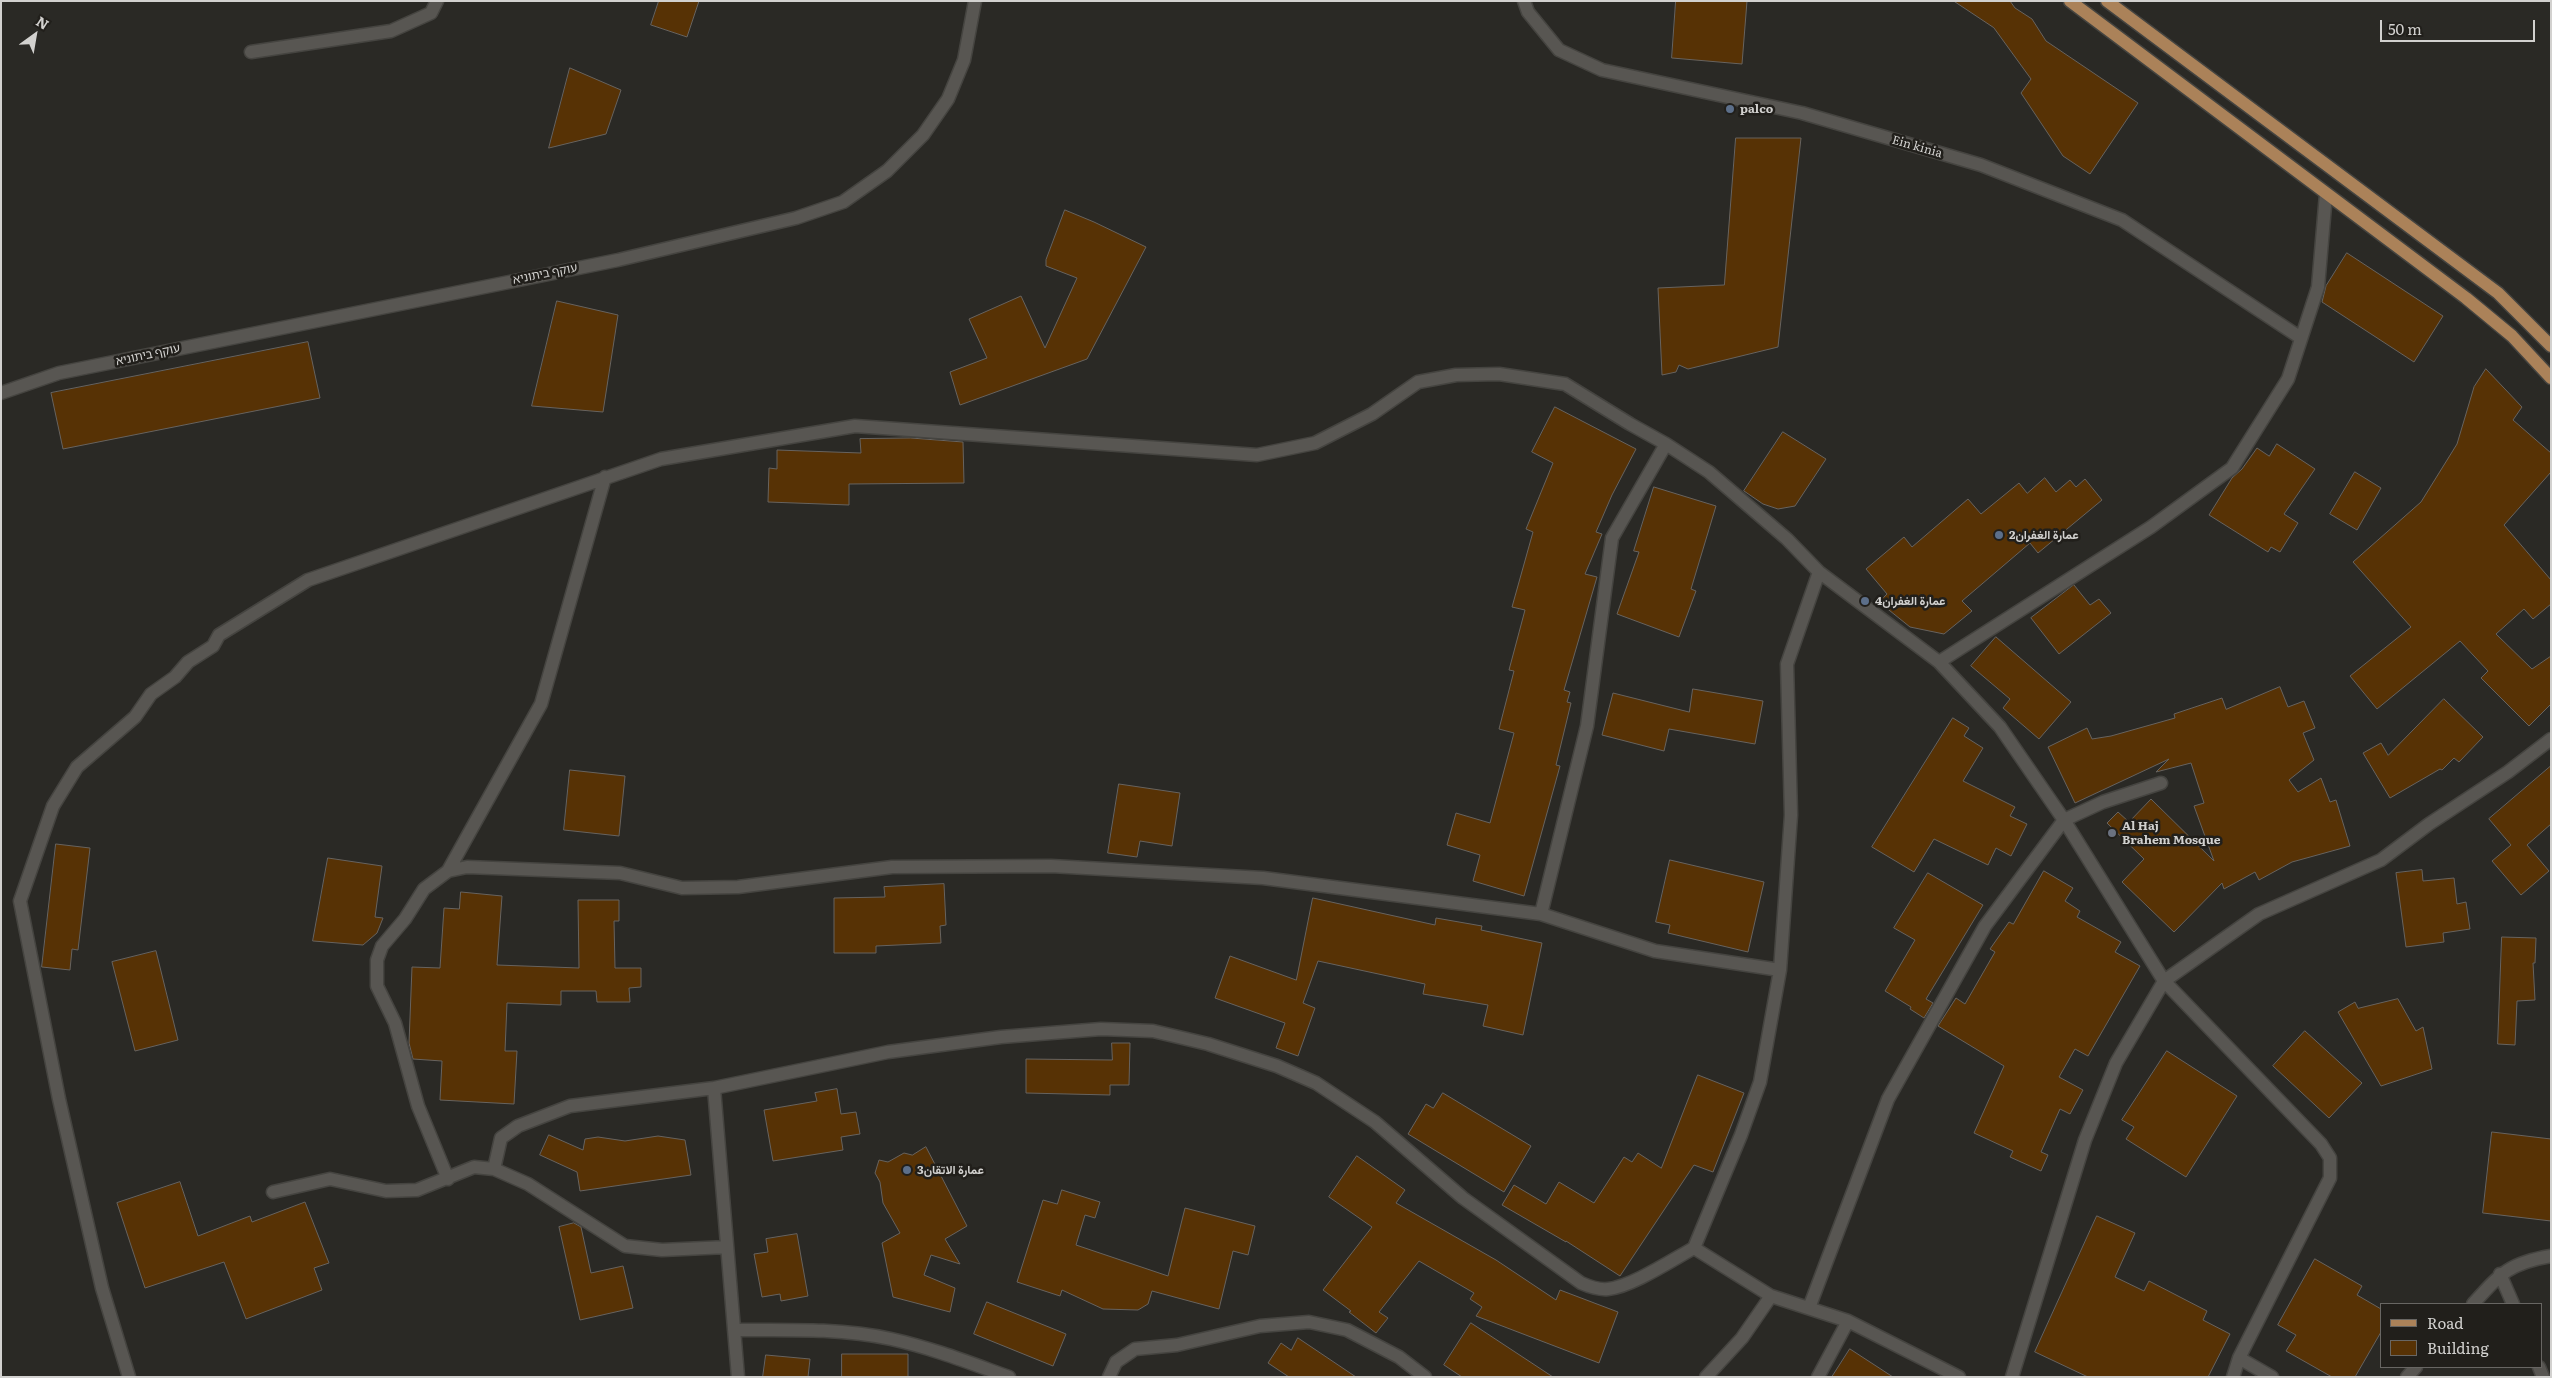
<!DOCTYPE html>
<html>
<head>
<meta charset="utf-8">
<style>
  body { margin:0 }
  #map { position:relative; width:2552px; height:1378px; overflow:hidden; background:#2a2925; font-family:Literata,serif }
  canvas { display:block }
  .frame { position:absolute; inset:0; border:2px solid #d2d1cf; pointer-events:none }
  .legend { position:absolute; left:2380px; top:1303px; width:162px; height:65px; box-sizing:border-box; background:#211f1b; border:1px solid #686663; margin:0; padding:6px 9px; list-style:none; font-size:15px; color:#d2d1cf }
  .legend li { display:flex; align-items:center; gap:10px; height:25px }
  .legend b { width:25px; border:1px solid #686663 }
  .north { position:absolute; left:10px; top:10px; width:50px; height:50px; -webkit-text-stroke:4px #211f1b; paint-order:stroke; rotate:32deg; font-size:14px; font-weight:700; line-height:20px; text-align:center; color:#d2d1cf }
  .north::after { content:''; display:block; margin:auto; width:18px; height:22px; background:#d2d1cf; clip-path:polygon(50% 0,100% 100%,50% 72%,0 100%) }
  .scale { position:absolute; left:2380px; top:20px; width:155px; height:22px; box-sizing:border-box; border:2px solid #d2d1cf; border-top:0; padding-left:6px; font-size:15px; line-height:18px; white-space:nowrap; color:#d2d1cf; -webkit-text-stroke:4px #211f1b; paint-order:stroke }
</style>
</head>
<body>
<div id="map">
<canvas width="2552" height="1378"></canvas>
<div class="frame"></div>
<ul class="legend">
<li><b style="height:6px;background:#ab8259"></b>Road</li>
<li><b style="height:14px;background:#573205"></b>Building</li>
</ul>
<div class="north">N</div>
<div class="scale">50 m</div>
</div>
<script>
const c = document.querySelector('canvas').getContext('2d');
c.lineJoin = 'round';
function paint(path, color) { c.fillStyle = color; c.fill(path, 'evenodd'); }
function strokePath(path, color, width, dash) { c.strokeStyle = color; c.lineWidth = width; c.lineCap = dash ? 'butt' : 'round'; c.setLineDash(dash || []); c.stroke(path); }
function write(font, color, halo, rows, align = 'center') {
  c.font = font + ' Literata,Vazirmatn,"Noto Sans Hebrew",serif'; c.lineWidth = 5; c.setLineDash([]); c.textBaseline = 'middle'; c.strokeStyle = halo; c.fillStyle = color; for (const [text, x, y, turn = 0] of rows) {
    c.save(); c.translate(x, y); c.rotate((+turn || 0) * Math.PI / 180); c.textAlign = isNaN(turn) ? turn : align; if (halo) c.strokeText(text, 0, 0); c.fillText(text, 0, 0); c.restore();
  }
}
const building = new Path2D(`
  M659,1h40l-12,36 -36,-12z
  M1676,1h71l-5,63 -70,-6z
  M1954,1h56l5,7 17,11 14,22 92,62 -48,71 -27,-18 -42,-63 10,-14 -37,-51z
  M570,68l51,22 -15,44 -57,14z
  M1736,138h65l-23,209 -90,22 -9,-4 -3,7 -14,3 -4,-87 66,-3z
  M1065,210l29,12 52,25 -59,112 -127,46 -10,-33 37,-14 -18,-39 52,-23 24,52 32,-70 -31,-12v-6z
  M2347,253l96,63 -29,46 -92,-60 4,-16z
  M557,301l61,14 -15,97 -71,-6z
  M308,342l12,56 -257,51 -12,-56z
  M2486,369l36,38 -9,13 38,33v19l-47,53 47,55v24l-18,15 -9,-10 -28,25 36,35 19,-13v48l-22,22 -48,-48 7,-7 -28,-30 -83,68 -27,-33 61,-49 -58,-65 68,-60 36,-58 17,-57z
  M1555,407l81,42 -24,46 -16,37 6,2 -17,40 12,3 -33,113 6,2 -3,10 4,1 -15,62 4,1 -36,130 -51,-15 7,-26 -33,-10 9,-32 34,10 24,-90 -15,-4 15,-58 -5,-1 16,-60 -13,-3 21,-75 -7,-3 27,-66 -21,-11z
  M1783,432l43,27 -31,47 -17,3 -15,-5 -19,-13z
  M911,438l52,4 1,41 -115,1v21l-81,-3 1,-34 8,1v-19l84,3 -1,-14z
  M2277,444l38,25 -31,45 14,9 -18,29 -9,-5 -3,5 -59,-37 23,-37 10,-9 15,-21 12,8z
  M2355,472l26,16 -24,42 -27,-16z
  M2045,478l11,14 14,-12 6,7 9,-8 17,21 -64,53 -8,-10 -68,58 10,10 -28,23 -34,-7 -31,-25 8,-8 -21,-25 38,-32 8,10 56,-48 13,15 38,-31 8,10z
  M1654,487l62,19 -25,83 5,2 -17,46 -62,-23 22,-62 -5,-1z
  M2074,585l16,20 9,-6 12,14 -52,41 -28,-36z
  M1996,637l75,65 -32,37 -36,-31 7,-9 -39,-33z
  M2280,687l8,20 16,-6 11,27 -12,5 11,27 -25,20 9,12 23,-14 9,24 6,-2 14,46 -58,16 -33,18 -4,-8 -31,17 -2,-6 -48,49 -52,-50 22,-23 -37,-36 11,-11 11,10 22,-23 63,62 -20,-55 10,-3 -13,-40 -35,9 13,-13 -94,44 -27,-56 39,-19 5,11 19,-3 64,-18 -1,-4 48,-16 4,11z
  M1693,689l70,12 -8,43 -86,-15 -5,22 -62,-16 11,-42 76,19z
  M2444,699l39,38 -24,25 -5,-4 -12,12 -2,-1 -50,29 -27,-45 18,-10 7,12z
  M1953,718l16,10 -5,8 19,12 -20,33 52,26 -5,9 17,8 -16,32 -15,-8 -8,17 -54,-26 -20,33 -42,-25z
  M2551,766v58l-24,21 22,26 -28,24 -29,-34 19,-16 -22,-26z
  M570,770l55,6 -6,60 -55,-6z
  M1119,784l61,9 -8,53 -32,-5 -3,16 -29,-4z
  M56,844l34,4 -12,102 -6,-1 -2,21 -28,-3z
  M328,858l54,8 -7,51 8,1 -6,15 -14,12 -50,-4z
  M1670,860l94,22 -16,70 -80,-19 2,-8 -14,-3z
  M2422,870l1,11 31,-3 3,26 9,-2 4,27 -27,4 1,9 -38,5 -10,-74z
  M2044,871l29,17 -8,13 15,10 -3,6 44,25 -6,10 25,14 -52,90 -13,-7 -16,28 24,13 -13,24 -10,-5 -19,43 7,3 -7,16 -31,-14 3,-6 -39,-18 30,-67 -66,-40 18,-28 9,6 30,-52 -5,-3 19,-27 4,2z
  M1928,873l55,32 -57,94 7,4 -9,15 -14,-9 1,-2 -26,-16 30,-51 -21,-12z
  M944,884l2,41 -6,1 1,17 -65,3v7h-42v-55l51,-1 -1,-10z
  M461,892l41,4 -5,69 82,3 -1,-68h41v21h-5l1,47h26v19l-12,1 1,14h-33l-1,-11h-35v14l-54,-2 -2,48h12l-3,53 -74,-4 2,-39 -29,-2 -4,-16 3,-76 28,1 4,-60 15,1z
  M1313,898l122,27 1,-7 46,8 -1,4 61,13 -19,92 -40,-9 5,-21 -65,-11 2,-10 -107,-23 -15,42 12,5 -17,48 -22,-8 9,-25 -70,-25 15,-42 66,24z
  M2502,937l34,1 -1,25h-2l2,37 -18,1 -2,44 -17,-1z
  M156,951l22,89 -43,11 -23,-89z
  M2398,999l18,32 7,-4 9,42 -51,17 -43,-74 17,-10 3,6z
  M2305,1031l57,52 -33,35 -56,-52z
  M1112,1043h18l-1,42h-19v10l-84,-2v-34l86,1z
  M2167,1051l70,45 -51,81 -60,-38 8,-12 -12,-7z
  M1698,1075l46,18 -31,79 -19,-7 -74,111 -54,-35v1l-64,-37 12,-20 32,19 13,-22 35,21 30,-46 8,5 6,-9 23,15z
  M837,1089l4,25 15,-2 4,22 -19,3 2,13 -70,11 -9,-51 53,-9 -2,-8z
  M1443,1093l88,53 -27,46 -96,-58 18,-30 7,4z
  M2492,1132l59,7v82l-68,-8z
  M549,1135l34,15 2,-11 13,-2 27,4 33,-5 27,4 6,35 -111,16 -3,-19 -37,-17z
  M926,1147l41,79 -22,13 15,25 -29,-9 -7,20 31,13 -5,24 -57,-15 -11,-54 18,-10 -17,-30 -3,-21 -5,-9 4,-13 9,2 16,-9 8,2z
  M1357,1156l48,34 -9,13 100,57 60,40 4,-10 58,22 -19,51 -123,-47 6,-9 -12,-8 4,-6 -55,-32 -40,51 9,6 -12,15 -27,-21 2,-1 -28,-21 49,-63 -43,-30z
  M180,1182l18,54 52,-20 2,6 53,-20 24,61 -15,5 8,22 -76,29 -22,-57 -79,26 -28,-85z
  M1062,1190l38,12 -5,16 -10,-3 -9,30 92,31 17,-68 70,18 -7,29 -15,-4 -14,58 -67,-18 -4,13 -10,6 -35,-1 -41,-19 -2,6 -43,-14 26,-82 14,4z
  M2097,1216l38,17 -20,44 29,14 5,-10 58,30 -4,9 27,14 -22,43h-120l-53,-25z
  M574,1223l7,4 10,46 32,-7 10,42 -53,12 -21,-93z
  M797,1234l11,62 -27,5 -1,-7 -18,3 -8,-43 14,-2 -2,-13z
  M2315,1259l47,27 -5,9 24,14v23l-26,45h-23l-46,-26 10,-16 -18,-10z
  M987,1302l79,32 -13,32 -79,-32z
  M1471,1323l82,54h-91l-18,-12z
  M1298,1338l58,39h-67l-21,-14 13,-20 10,7z
  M1850,1349l43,28h-61z
  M842,1354h66v23h-66z
  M766,1355l44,4 -2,18h-45z`);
const minor = new Path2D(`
  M1524,1l4,11 31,38 43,20 200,43 179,52 141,55 179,118
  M251,52l140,-21 40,-18 6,-12
  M1,393l58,-20 559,-113 178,-42 47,-16 44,-31 36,-36 25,-36 16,-39 11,-59
  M1939,662l212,-135 81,-59 56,-89 30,-92 8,-93
  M448,871l93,-167 64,-227
  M1541,914l46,-188 25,-188 54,-94
  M714,1088l24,289
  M494,1169l7,-31 17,-12 52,-20 144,-18 174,-36 113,-15 100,-8 52,2 55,13 69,22 39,17 59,39 88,76 118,85c9,4 17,7 27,6 23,-2 64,-29 86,-41l77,48 77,25 111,56
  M448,1179l-30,-73 -23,-83 -18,-37v-26l5,-14 23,-27 19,-30 24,-18 19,-4 153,6 62,15 56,-1 154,-20 159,-1 212,12 278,36 114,37 125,19
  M273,1192l57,-13 56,12 31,-1 57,-23 20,2 34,15 97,62 37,4 65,-3
  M1694,1248l47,-113 19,-53 20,-112 11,-155 -4,-151 32,-92
  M2500,1274l13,30
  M2473,1304c27,-30 36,-41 78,-48
  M1809,1308l79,-209 97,-173 79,-106 39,-18 58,-19
  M734,1330c51,0 107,-2 157,9 41,9 79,24 118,38
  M2539,1367l4,10
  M129,1377l-27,-89 -43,-189 -39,-198 33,-95 24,-39 58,-50 16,-23 24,-17 13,-15 25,-16 6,-11 89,-55 353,-121 194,-33 402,29 58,-12 57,-29 46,-32 38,-7 43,-1 66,10 65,40 36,20 43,28 78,67 32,33 120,90 61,65 64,93 100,161 157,163 9,14v20l-91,180 33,19
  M1109,1377l7,-15 19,-13 42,-4 83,-19 49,-4 38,8 52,27 26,20
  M1706,1377l36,-39 29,-42
  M1818,1377l30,-56
  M2012,1377l73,-237 31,-77 48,-82 95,-67 122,-54 48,-36 79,-52 43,-33
  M2233,1377l6,-19
  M2407,1377l9,-10`);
const major = new Path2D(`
  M2070,1l396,297 46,38 39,42
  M2107,1l391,292 53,53`);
const markers = [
  [1730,109,5,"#5c6f8a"],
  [1999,535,5,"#5c6f8a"],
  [1865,601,5,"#5c6f8a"],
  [2112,833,5,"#6b7280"],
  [907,1170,5,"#5c6f8a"]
];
const poiNames = [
  ["palco",1740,109],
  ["عمارة الغفران2",2009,535],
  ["عمارة الغفران4",1875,601],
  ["Al Haj",2122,826],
  ["Brahem Mosque",2122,840],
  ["عمارة الاتقان3",917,1170]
];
const streetNames = [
  ["Ein kinia",1917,147,16],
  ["עוקף ביתוניא",545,274,-11],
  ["עוקף ביתוניא",148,355,-12]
];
paint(building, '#573205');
strokePath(building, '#67635f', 1);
strokePath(minor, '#454440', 15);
strokePath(major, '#454440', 15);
strokePath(minor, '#585652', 12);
strokePath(major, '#ab8259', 12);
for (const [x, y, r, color] of markers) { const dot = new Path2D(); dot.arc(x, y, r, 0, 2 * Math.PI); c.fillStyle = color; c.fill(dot); strokePath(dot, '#211f1b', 2); }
write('bold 12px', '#d2d1cf', '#211f1b', poiNames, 'left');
write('12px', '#d2d1cf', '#211f1b', streetNames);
</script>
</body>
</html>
